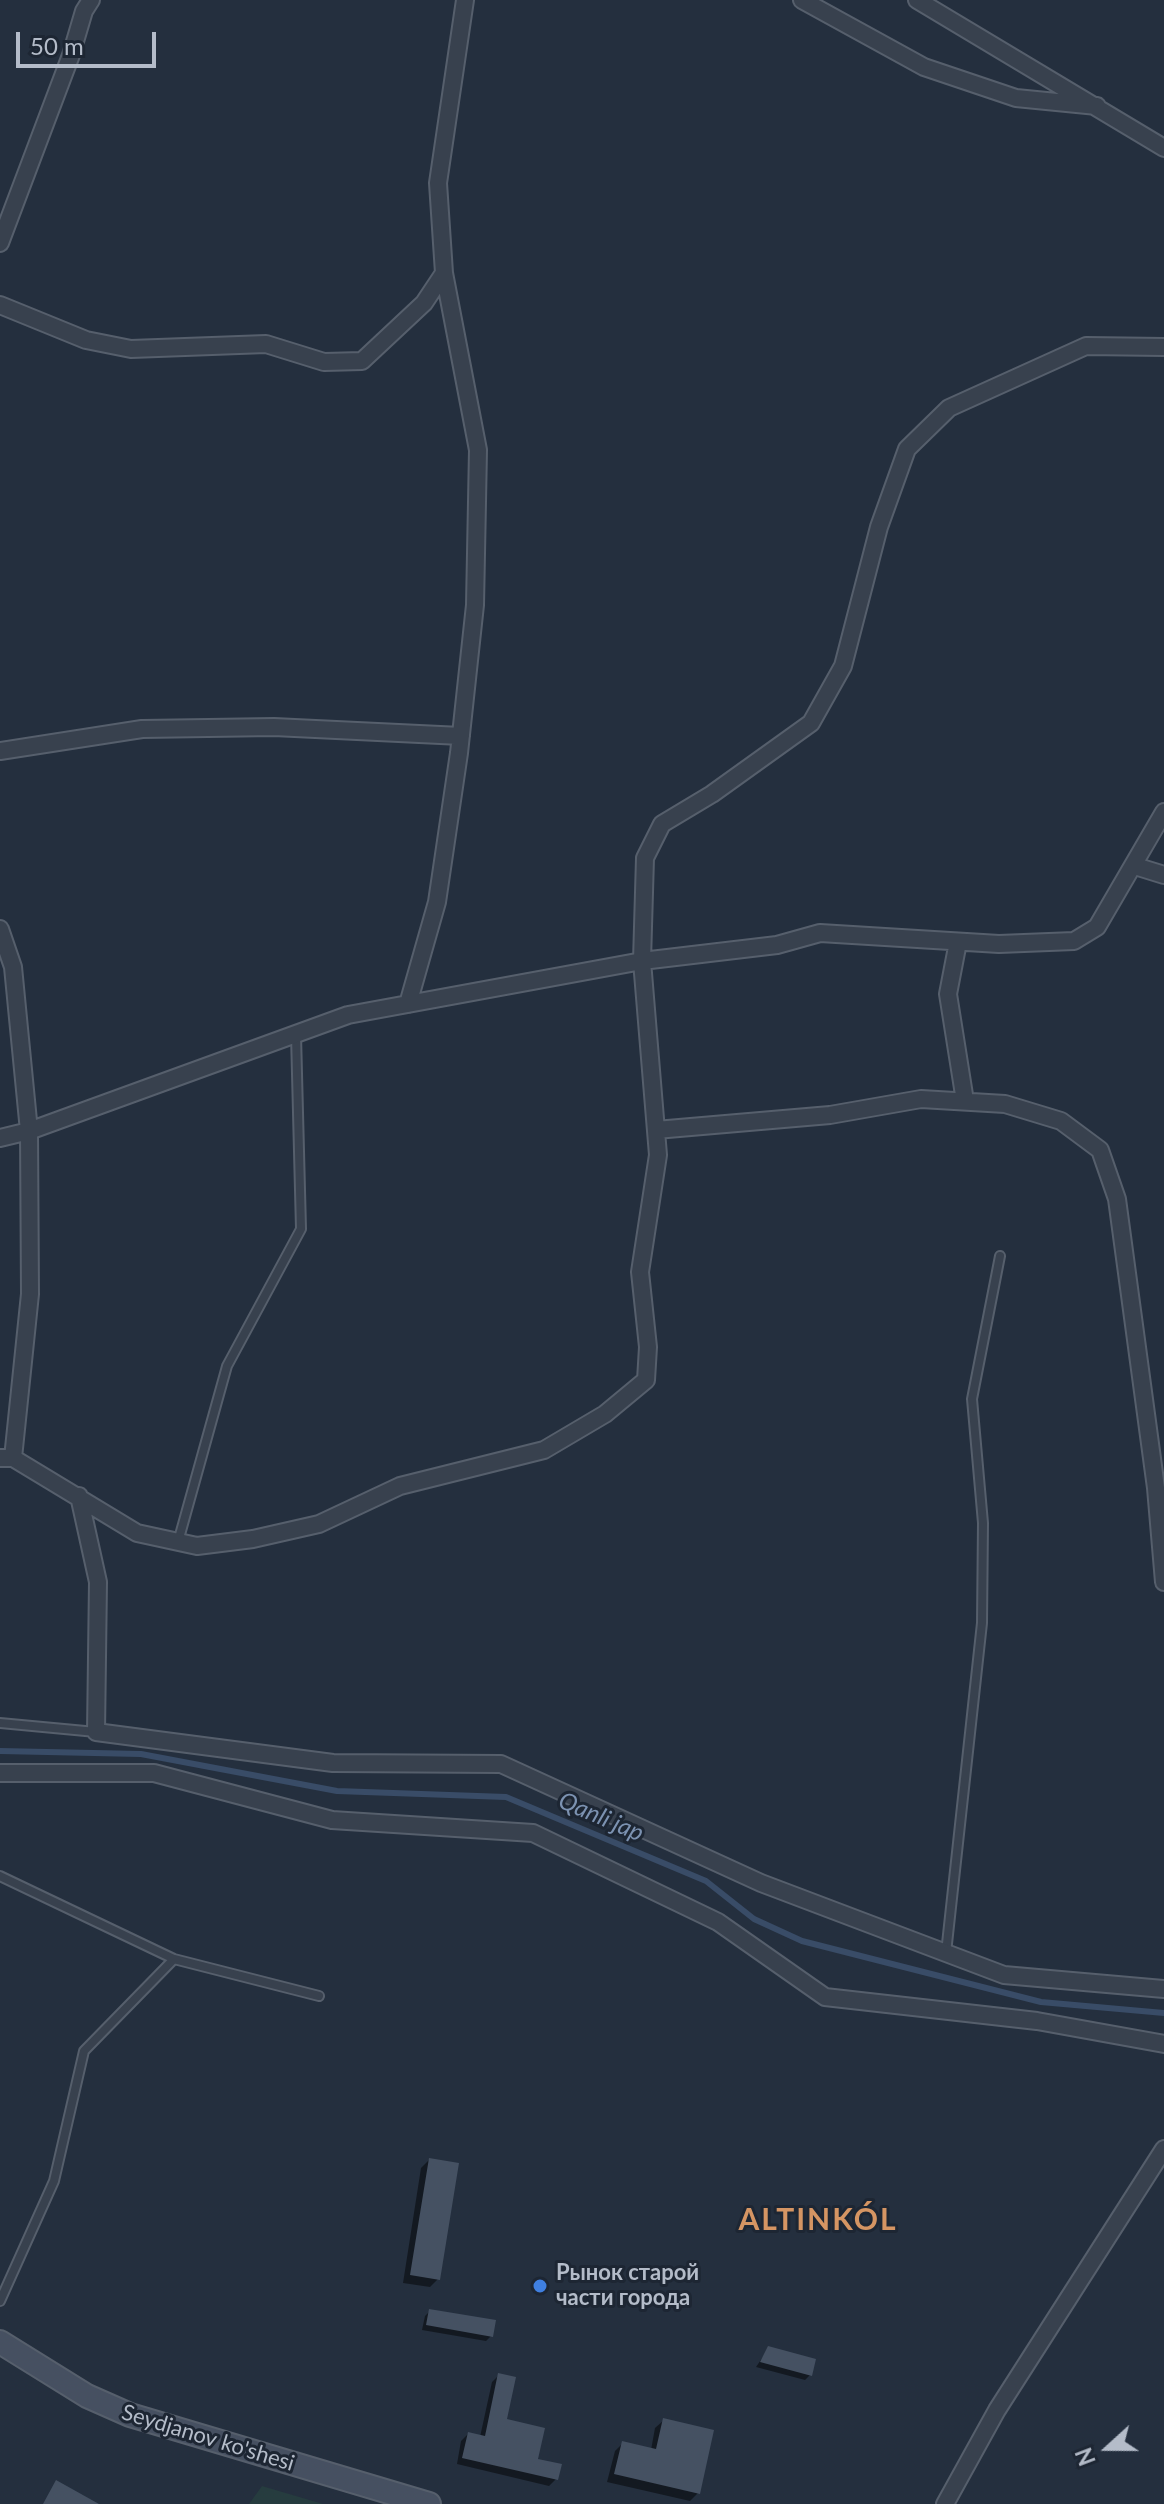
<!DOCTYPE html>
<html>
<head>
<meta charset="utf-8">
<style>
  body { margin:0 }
  #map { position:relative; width:1164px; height:2504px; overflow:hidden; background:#242f3e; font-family:Lato,sans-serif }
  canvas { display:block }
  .north { position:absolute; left:1068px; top:2408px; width:80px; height:80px; -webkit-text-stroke:6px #1d2633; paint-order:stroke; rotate:249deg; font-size:22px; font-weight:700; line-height:32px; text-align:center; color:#b4bcc9 }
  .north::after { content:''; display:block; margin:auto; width:28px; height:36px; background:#b4bcc9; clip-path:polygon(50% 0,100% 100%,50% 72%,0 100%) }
  .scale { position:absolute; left:16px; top:32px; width:140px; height:36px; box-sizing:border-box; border:4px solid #b4bcc9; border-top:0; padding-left:10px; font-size:24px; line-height:28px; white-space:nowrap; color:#b4bcc9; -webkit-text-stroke:6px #1d2633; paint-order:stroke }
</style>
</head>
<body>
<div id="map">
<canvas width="1164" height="2504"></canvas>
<div class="north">N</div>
<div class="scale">50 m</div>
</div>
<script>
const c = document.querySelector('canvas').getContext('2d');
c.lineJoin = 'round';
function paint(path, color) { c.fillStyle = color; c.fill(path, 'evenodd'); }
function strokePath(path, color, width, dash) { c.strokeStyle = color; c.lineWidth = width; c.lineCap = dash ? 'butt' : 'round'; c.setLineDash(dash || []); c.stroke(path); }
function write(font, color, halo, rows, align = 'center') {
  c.font = font + ' Lato,sans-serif'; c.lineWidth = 6; c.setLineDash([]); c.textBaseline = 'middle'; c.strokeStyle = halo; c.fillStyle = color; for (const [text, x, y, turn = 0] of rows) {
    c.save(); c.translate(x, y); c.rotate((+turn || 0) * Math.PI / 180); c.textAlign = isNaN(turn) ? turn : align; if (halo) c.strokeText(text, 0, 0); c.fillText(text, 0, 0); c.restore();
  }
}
const green = new Path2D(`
  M262,2486l61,18h-74z`);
const shadow = new Path2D(`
  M429,2160l9,119 -8,8 -27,-4 18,-115z
  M430,2311l61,25 -5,5 -64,-11 3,-14z
  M769,2348l41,27 -5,5 -49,-13z
  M499,2375l6,46 51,58 -7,7 -92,-22 4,-23 7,-7 12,3 12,-55z
  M664,2420l34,73 -8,8 -83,-19 8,-31 8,-8 28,7 4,-22z`);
const stream = new Path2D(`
  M0,1751l141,3 196,37 169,6 200,84 48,38 48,22 239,61 123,11`);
const building = new Path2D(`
  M429,2158l30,5 -19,117 -30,-5z
  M429,2309l67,11 -3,17 -67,-12z
  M768,2346l48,13 -4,17 -52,-14z
  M498,2373l18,4 -9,42 38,9 -7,31 24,5 -4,16 -96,-22 6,-26 17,4z
  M663,2418l51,12 -14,64 -86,-20 8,-33 34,8z
  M56,2480l43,24h-56z`);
const lane = new Path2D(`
  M178,1542l49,-176 74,-137 -5,-194
  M0,1723l96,9
  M0,1876l174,83 145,37
  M946,1953l36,-330 1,-100 -11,-124 28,-143
  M0,2301l54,-120 30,-130 90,-92`);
const street = new Path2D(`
  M802,0l122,67 92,31 81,8
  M917,0l247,148
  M0,243l71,-188 13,-44 7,-11
  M0,305l86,35 45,9 135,-5 58,18 38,-1 62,-58 20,-30
  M0,751l142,-22 132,-2 187,9
  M1135,866l29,9
  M0,929l13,38 16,164 1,163 -17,164
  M958,942l-10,52 17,107
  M408,1004l29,-102 22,-149 16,-148 3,-155 -34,-177 -6,-90 27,-183
  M656,1130l174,-15 91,-16 84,5 56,17 39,29 17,49 39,289 8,94
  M0,1138l29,-7 319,-116 294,-54 135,-16 43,-12 179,11 75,-3 23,-14 67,-115
  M0,1458h13l124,75 60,13 56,-7 66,-15 81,-38 144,-36 61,-36 41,-34 2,-33 -8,-75 18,-117 -16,-194 3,-103 17,-34 50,-30 99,-71 32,-57 36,-139 28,-78 42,-41 137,-62 78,1
  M79,1496l19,86 -2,150 237,31 168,1 260,119 243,92 160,14
  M0,1773h154l178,47 201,13 185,89 107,75 212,24 127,23
  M945,2504l52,-94 167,-261`);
const secondary = new Path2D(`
  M0,2342l87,54 43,19 299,89`);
const markers = [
  [540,2286,8,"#3f7fe0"]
];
const poiNames = [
  ["Рынок старой",556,2273],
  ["части города",556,2298]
];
const streetNames = [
  ["Seydjanov ko'shesi",208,2438,17]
];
const waterNames = [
  ["Qanli jap",601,1817,23]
];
const districtNames = [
  ["ALTINKÓL",818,2220]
];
paint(green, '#263c3f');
paint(shadow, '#0007');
strokePath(stream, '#394c67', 6);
paint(building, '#455162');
strokePath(lane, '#565f6c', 12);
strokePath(street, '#565f6c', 20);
strokePath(secondary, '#565f6c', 26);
strokePath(lane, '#38414e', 8);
strokePath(street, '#38414e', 16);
strokePath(secondary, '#465061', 22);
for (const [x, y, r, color] of markers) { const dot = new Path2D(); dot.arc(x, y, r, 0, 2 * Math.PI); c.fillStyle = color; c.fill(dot); strokePath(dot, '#1d2633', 3); }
write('bold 22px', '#b4bcc9', '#1d2633', poiNames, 'left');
write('22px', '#b4bcc9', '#1d2633', streetNames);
write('italic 24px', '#7c92b1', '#1d2633', waterNames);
c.letterSpacing = '2px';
write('bold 30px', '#d59563', '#1d2633', districtNames);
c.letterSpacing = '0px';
</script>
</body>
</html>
